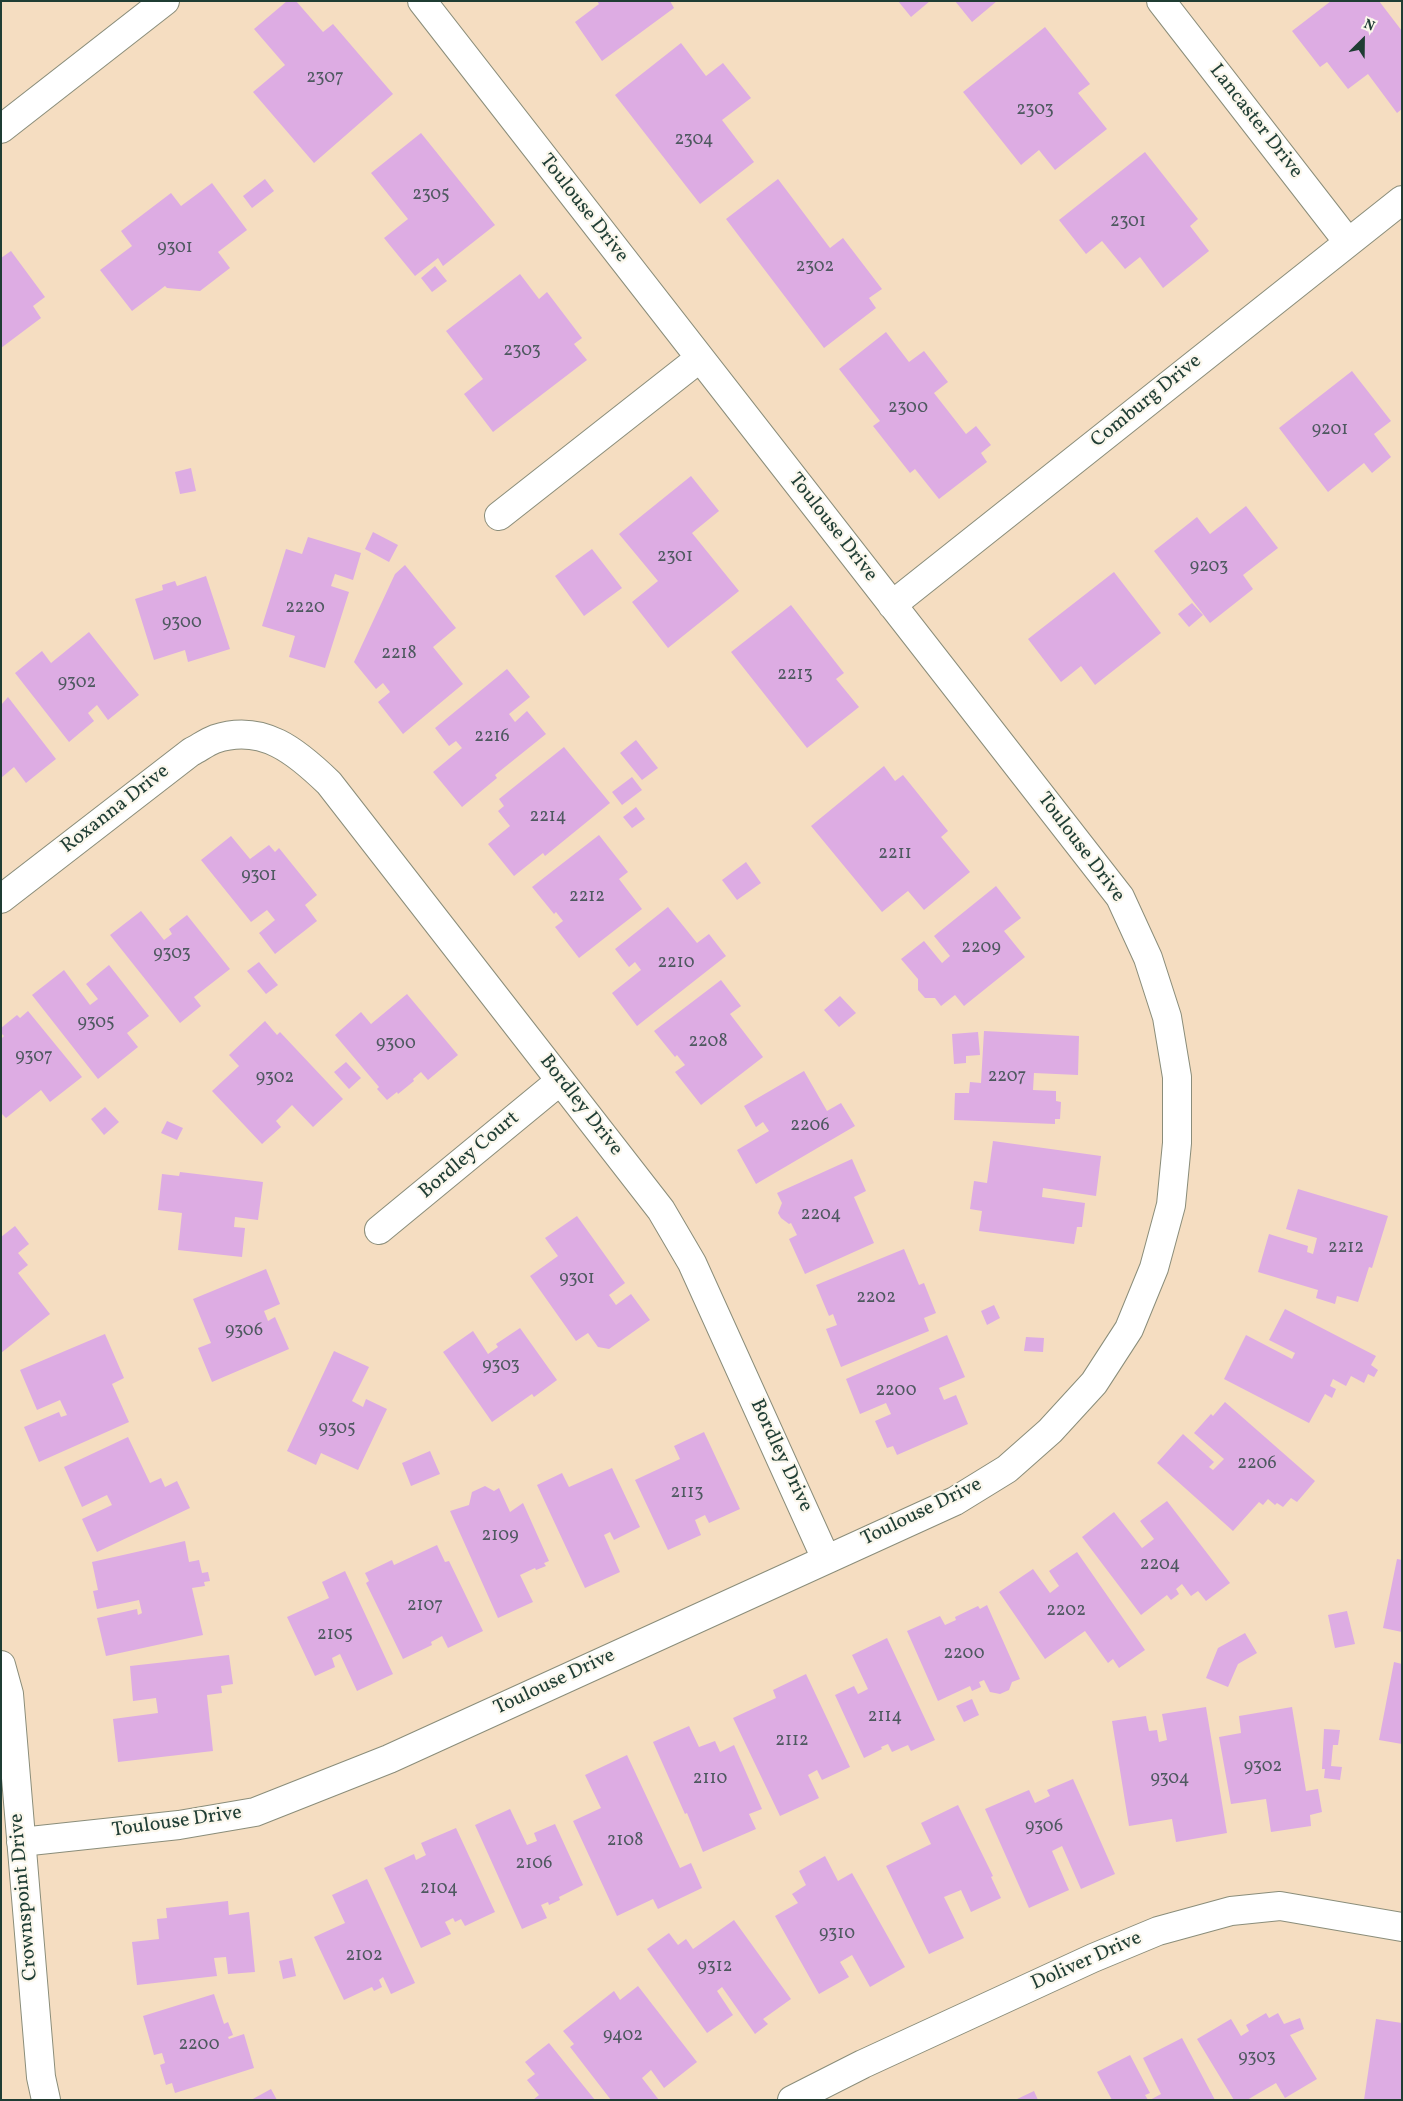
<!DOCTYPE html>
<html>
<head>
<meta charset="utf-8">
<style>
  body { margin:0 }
  #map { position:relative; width:1403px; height:2101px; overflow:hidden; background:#f5ddc1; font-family:Vollkorn,serif }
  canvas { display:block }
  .frame { position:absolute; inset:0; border:2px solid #1f3d34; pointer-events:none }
  .north { position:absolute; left:1338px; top:15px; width:50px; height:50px; -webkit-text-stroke:4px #fbf7ec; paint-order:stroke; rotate:23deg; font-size:14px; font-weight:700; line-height:20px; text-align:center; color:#1f3d34 }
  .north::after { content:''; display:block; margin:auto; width:18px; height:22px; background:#1f3d34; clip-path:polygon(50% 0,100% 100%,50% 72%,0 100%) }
</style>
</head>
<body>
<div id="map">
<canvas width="1403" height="2101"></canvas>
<div class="frame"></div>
<div class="north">N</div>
</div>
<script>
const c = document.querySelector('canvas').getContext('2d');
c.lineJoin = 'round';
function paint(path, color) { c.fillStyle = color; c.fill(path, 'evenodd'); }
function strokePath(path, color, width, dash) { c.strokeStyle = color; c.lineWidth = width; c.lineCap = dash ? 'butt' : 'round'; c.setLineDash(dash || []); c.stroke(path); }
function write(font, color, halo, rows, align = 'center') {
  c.font = font + ' Vollkorn,serif'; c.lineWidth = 4.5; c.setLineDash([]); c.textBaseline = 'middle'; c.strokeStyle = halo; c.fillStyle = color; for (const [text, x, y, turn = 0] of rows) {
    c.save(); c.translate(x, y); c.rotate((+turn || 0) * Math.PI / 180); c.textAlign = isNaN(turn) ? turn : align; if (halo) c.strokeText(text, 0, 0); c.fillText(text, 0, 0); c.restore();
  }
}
const building = new Path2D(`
  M287,1h9l27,31 10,-8 60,70 -79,69 -61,-71 32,-27 -31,-36z
  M597,1h73l4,7 -72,53 -27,-39 24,-18z
  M898,1h32l-19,16z
  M955,1h42l-25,21z
  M1331,1h48l23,30v78l-5,4 -29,-39 -20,15 -21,-27 -7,5 -28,-36z
  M1045,27l45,57 -12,9 29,36 -52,41 -16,-20 -18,15 -58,-73z
  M681,43l25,33 17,-13 28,35 -29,22 32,42 -54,42 -85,-109z
  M421,133l74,92 -52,41 -5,-8 -23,18 -31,-38 24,-19 -37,-46z
  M1145,152l53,67 -8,7 19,25 -46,37 -23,-31 -15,12 -23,-28 -16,13 -27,-34z
  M265,179l9,12 -22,17 -9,-12z
  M778,179l52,69 13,-10 39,51 -13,9 7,10 -52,40 -98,-129z
  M212,183l35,47 -29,22 12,16 -30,23 -33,-3 -2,-2 -33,25 -32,-41 32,-24 -11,-15 50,-38 10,13z
  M11,251l34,46 -12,9 8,12 -40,30v-90z
  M435,266l12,15 -15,11 -11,-14z
  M520,274l19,25 8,-7 35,46 -8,6 13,16 -94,72 -29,-38 19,-15 -37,-48z
  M886,332l23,30 15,-11 24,31 -14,11 32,41 10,-8 15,19 -10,8 6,9 -48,37 -24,-30 -5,4 -37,-47 7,-5 -41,-52z
  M1352,371l39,50 -17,13 17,23 -19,16 -8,-10 -36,29 -49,-64z
  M191,468l5,23 -16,3 -5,-22z
  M691,476l28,35 -27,22 47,58 -71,57 -36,-46 26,-21 -39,-47z
  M1246,506l32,42 -35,27 10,14 -43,34 -56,-72 43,-34 13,17z
  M373,532l25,13 -9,17 -24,-13z
  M308,537l53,16 -8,27 -18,-6 -4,12 18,6 -24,76 -36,-11 6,-21 -33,-10 24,-77 16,5z
  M592,549l30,39 -38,28 -29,-40z
  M405,565l51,63 -23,19 30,37 -60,50 -25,-32 12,-10 -7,-9 -7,6 -22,-27 41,-88z
  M1114,572l47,61 -66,52 -14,-19 -20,16 -33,-43z
  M206,576l24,73 -42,13 -3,-12 -31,10 -19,-61 28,-9 -1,-5 13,-4 2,5z
  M1192,603l11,12 -14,12 -11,-13z
  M791,605l53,68 -8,6 23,28 -52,41 -76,-96z
  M89,632l50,63 -31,25 -11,-15 -9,8 6,8 -25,21 -54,-69 27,-22 9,12z
  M507,669l23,28 -21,17 6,8 12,-11 19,23 -51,41 2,3 -35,29 -29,-35 29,-24 -6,-7 -7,5 -14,-18z
  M8,697l48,62 -30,24 -12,-16 -13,11v-73z
  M636,740l22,28 -16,12 -22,-27z
  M564,747l46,56 -65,53 -2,-3 -29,23 -26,-32 22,-18 -12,-15 6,-5 -5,-7z
  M884,766l11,15 8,-6 45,56 -7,6 29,35 -46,38 -16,-19 -26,21 -71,-86z
  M632,777l10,13 -20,15 -10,-13z
  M636,807l9,12 -13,9 -9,-11z
  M599,835l29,37 -9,7 23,30 -63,49 -24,-31 8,-6 -7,-9 -2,2 -22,-27z
  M231,836l19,23 19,-14 6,7 4,-4 38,47 -12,10 12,16 -42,33 -16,-21 16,-13 -8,-10 -16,12 -50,-62z
  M746,862l15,21 -24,17 -15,-20z
  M996,886l25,32 -17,13 21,26 -61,49 -9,-11 -14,11 -6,-8h-10l-7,-8v-11l-17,-20 23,-18 18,22 8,-7 -16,-20z
  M668,907l29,36 12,-9 17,22 -89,70 -25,-33 29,-23 -6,-8 -6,5 -14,-18z
  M141,911l23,29 8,-6 -3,-5 18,-14 43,54 -36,28 7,9 -21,17 -70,-88z
  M259,962l19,23 -12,9 -19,-23z
  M109,965l40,51 -22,17 11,14 -40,32 -66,-84 32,-25 26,35 8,-6 -12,-15z
  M721,980l20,26 -11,8 33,43 -62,48 -26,-33 10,-7 -8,-10 -2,2 -21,-26z
  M407,994l51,61 -30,25 -7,-8 -8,7 1,2 -16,13 -1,-2 -10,8 -10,-11 2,-2 -44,-52 26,-23 10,12z
  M840,996l16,17 -17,14 -15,-17z
  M28,1011l54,66 -32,25 -9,-12 -35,28 -5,-5v-74l3,-3 -3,-3v-5l16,-13 3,3z
  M265,1021l12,14 3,-3 63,67 -30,28 -21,-22 -16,16 5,6 -19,17 -50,-53 27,-25 -10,-11z
  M984,1031l95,5 -1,39 -44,-2 -1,17 23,1v10l5,1 -1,17h-5v5l-101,-4 1,-27h14l1,-11 11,1z
  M978,1032l2,23 -14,1v7l-12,1 -2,-30z
  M346,1062l15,16 -12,11 -15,-17z
  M804,1071l23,40 14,-8 14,23 -99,58 -19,-34 32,-19 -6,-9 -7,5 -12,-21z
  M105,1107l14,15 -15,13 -13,-16z
  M167,1121l16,7 -6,12 -16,-7z
  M993,1141l108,15 -5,40 -53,-8 -1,9 43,6 -3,24h-5l-3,17 -95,-13 3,-20 -12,-2 4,-28 13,2z
  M852,1159l14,32 -12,6 20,46 -69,31 -16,-35 8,-4 -6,-12 -2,1 -8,-6 -3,-5 4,-10 -5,-10z
  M180,1172l83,10 -5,38 -23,-3 -1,10 11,1 -3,29 -64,-7 4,-37 -24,-3 4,-36 17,2z
  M1298,1189l90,27 -16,52 -3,-1 -11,35 -21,-6 -2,8 -19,-6 2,-8 -60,-18 11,-38 39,12 -1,6 6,2 4,-16 -31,-9z
  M577,1216l48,67 -16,12 7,10 15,-11 19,26 -41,29 -11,-2 -10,-14 -12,8 -46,-65 28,-20 -13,-18z
  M15,1226l14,18 -11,9 10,12 -10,8 32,41 -49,39v-116z
  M904,1249l15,36 5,-2 12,30 -12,5 5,13 -88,36 -15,-38 11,-4 -4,-11 -4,2 -13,-31z
  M266,1269l14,35 -16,7 4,10 7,-4 14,32 -77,33 -14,-34 13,-5 -18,-44z
  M994,1305l6,13 -13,7 -6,-14z
  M1285,1309l91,47 -5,9 7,5 -4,7 -6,-3 -4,9 -13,-7 -5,10 -13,-7 -3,7 6,3 -4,9 -7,-4 -16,29 -85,-44 22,-44 46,24 3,-6 -26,-13z
  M520,1328l37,52 -23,17 -2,-3 -40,28 -49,-70 30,-21 15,23 10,-7 -2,-3z
  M105,1334l19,44 -12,6 17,38 -90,40 -15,-35 35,-15 2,5 6,-2 -7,-15 -23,10 -17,-40z
  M947,1335l18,42 -26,11 5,12 12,-5 12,29 -71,31 -4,-9 -6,2 -12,-27 16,-7 -5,-11 -26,11 -14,-35z
  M1026,1337l18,1 -1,14 -19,-1z
  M334,1351l35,16 -17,34 11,6 3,-8 21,10 -29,61 -37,-17 -5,12 -29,-14z
  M1225,1402l90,79 -18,21 -6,-4 -8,9 -6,-4 -2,2 -7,-6 -5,6 -4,-3 -26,29 -76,-68 26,-29 31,28 -5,5 4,3 11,-11 -30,-26 17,-19 2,2z
  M704,1432l36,77 -31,14 -4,-8 -10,5 6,15 -33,15 -33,-70 45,-21 -6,-13z
  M128,1437l22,46 11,-5 4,9 12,-6 13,27 -93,44 -15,-33 30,-14 -5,-10 -25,12 -18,-40z
  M430,1451l10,23 -29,12 -9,-23z
  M612,1468l28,59 -26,13 -4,-8 -6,3 16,37 -35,16 -48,-103 25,-12 7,14z
  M485,1486l9,5 5,-3 11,24 13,-9 26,58 -5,2 2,3 -10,4 -1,-2 -15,7 13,27 -35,16 -48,-107 19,-6 3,-13z
  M1167,1501l63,82 -24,18 -8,-10 -7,5 -9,-12 -6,5 3,5 -8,6 -4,-5 -26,20 -59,-78 32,-25 28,36 12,-9 -14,-18z
  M185,1541l4,21 10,-2 3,13 6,-1 2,9 -6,1 1,4 -13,2 11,47 -97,21 -9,-38 40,-9 1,6 4,-2 -3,-13 -42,9 -4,-18 5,-1 -6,-28z
  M437,1545l8,17 4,-1 34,70 -35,17 -6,-12 -11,6 1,3 -29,14 -37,-76 3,-2 -4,-8 27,-13 2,5z
  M1077,1552l68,98 -26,18 -6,-9 -5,4 -23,-32 -40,28 -46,-67 34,-23 17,24 9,-7 -10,-15z
  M1397,1559l5,1v72l-19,-4z
  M345,1571l48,103 -36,17 -17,-37 -8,4 3,9 -20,9 -28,-59 42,-19 -7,-16z
  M987,1605l33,74 -8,3 -3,8 -9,4 -10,-2 -6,-12 -5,2 2,5 -9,4 -2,-5 -32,15 -31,-70 33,-15 5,9 11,-5 -1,-3 23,-11 2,3z
  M1347,1611l8,33 -20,4 -7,-33z
  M1245,1633l12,20 -19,11 -10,23 -22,-9 12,-30z
  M887,1638l48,102 -24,11 -3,-6 -16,7 -4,-8 -7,3 1,2 -18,9 -29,-63 19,-9 4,8 10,-5 -16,-34z
  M229,1655l4,29 -12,2 1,7 -15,2 6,56 -95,11 -5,-43 45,-6 -2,-15 -23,3 -3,-35z
  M1394,1662l8,2v80l-23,-4z
  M806,1674l44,93 -28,13 -5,-10 -9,5 11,23 -39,18 -47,-98 43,-20 -3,-8z
  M972,1699l7,16 -15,7 -8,-16z
  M1206,1707l21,126 -51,9 -4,-23 -43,7 -17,-105 34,-5 3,15 8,-1 2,12 8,-2 -5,-26z
  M1292,1707l14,84 12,-2 4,23 -12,3 1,11 -40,6 -5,-33 -35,5 -12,-67 22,-4 -2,-17z
  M689,1726l10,21 16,-6 5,11 14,-7 28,64 -13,5 7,15 -53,23 -16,-39 -2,1 -32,-72z
  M1324,1729l16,1 -2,15h-5l-2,21 11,1 -2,13 -16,-2 1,-9h-3z
  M627,1755l53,113 11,-5 11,25 -44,21 -5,-10 -36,17 -44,-95 28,-13 -16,-33z
  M1073,1779l42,95 -34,15 -19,-43 -10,5 17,39 -40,18 -44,-99 44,-19 6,13 15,-7 -3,-6z
  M958,1805l35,71 -2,1 10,21 -30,14 -10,-22 -17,7 20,41 -35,16 -43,-88 45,-22 -10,-21z
  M510,1809l17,36 10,-4 -3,-8 21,-9 28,61 -24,12 1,3 -11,5 -1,-3 -7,3 6,13 -25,11 -47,-104z
  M456,1828l39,84 -30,14 -4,-7 -6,3 -2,-4 -8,4 6,12 -30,14 -37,-80 30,-14 2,6 10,-5 -5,-12z
  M825,1856l13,25 14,-8 53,94 -35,20 -18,-32 -12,7 9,15 -30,17 -44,-78 23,-13 -6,-9 14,-9 -7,-14z
  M367,1879l48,104 -24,11 -8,-17 -4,3 3,7 -8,4 -2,-4 -28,13 -30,-63 31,-14 -13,-28z
  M228,1901l1,14 20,-3 6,60 -27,2 -2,-17 -12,1 3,18 -80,9 -5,-43 27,-3 -2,-20 10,-1 -1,-10z
  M734,1920l57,79 -28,20 5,5 -13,10 -33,-47 -5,4 16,24 -26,18 -60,-84 22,-16 9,12 8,-6 7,10z
  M292,1958l4,18 -13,3 -4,-18z
  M638,1986l59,76 -33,26 -13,-18 -9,8 17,22h-48l-41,-53 4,-3 -11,-13 51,-40 6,9z
  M214,1994l10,30 4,-2 5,13 -5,2 1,2 15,-5 10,34 -79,25 -3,-10 -6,2 -6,-20 5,-2 -3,-10 -8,2 -11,-39z
  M1266,2013l3,5 9,-5 6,11 16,-6 4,11 -14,6 27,44 -32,19 -9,-15 -29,17h-13l-37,-61 34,-20 10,17 8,-5 -3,-6z
  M1376,2019l26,4v77h-38z
  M1182,2038l33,62h-65l11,-6 -18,-36z
  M549,2043l46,57h-62l6,-5 -12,-15 8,-6 -10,-12z
  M1130,2055l20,38 -5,2 3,5h-36l-15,-28z
  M271,2089l6,11h-26z
  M1034,2091l4,9h-23z`);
const minor = new Path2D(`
  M1161,1l187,241
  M1,129l164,-128
  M499,516l201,-158
  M892,605l510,-405
  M1,899l190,-147c8,-4 16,-10 24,-13 48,-16 82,13 114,44l332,427 31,53 134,296
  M379,1230l181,-149
  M1,1665l8,29 32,383 5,23
  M21,1842l158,-17 76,-13 134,-53 566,-258 52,-32 43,-38 44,-48 35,-54 25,-61 17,-63 6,-62v-66l-10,-60 -19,-59 -28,-61 -698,-896
  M792,2100l71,-36 230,-106 65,-27 73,-20 49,-5 122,21`);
const numberNames = [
  ["2307",325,79],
  ["2303",1035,111],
  ["2304",694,141],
  ["2305",431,196],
  ["2301",1128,223],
  ["9301",175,249],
  ["2302",815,268],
  ["2303",522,352],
  ["2300",908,409],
  ["9201",1330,431],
  ["2301",675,558],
  ["9203",1209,568],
  ["2220",305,609],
  ["9300",182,624],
  ["2218",399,655],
  ["2213",795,676],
  ["9302",77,684],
  ["2216",492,738],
  ["2214",548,818],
  ["2211",895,855],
  ["9301",259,877],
  ["2212",587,898],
  ["2209",981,949],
  ["9303",172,955],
  ["2210",676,964],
  ["9305",96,1024],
  ["2208",708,1043],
  ["9300",396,1045],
  ["9307",34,1058],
  ["2207",1007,1078],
  ["9302",275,1079],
  ["2206",810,1127],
  ["2204",821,1216],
  ["2212",1346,1249],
  ["9301",577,1280],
  ["2202",876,1299],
  ["9306",244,1332],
  ["9303",501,1367],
  ["2200",896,1392],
  ["9305",337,1430],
  ["2206",1257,1465],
  ["2113",687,1494],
  ["2109",500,1537],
  ["2204",1160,1566],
  ["2107",425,1607],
  ["2202",1066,1612],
  ["2105",335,1636],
  ["2200",964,1655],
  ["2114",885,1718],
  ["2112",792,1742],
  ["9302",1263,1768],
  ["2110",710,1780],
  ["9304",1170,1780],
  ["9306",1044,1828],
  ["2108",625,1842],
  ["2106",534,1865],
  ["2104",439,1890],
  ["9310",837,1935],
  ["2102",364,1957],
  ["9312",715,1968],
  ["9402",623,2037],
  ["2200",199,2046],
  ["9303",1257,2059]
];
const streetNames = [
  ["Lancaster Drive",1255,122,52],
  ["Toulouse Drive",583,209,52],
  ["Comburg Drive",1147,402,-39],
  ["Toulouse Drive",832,528,52],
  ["Roxanna Drive",116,810,-38],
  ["Toulouse Drive",1080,848,53],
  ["Bordley Drive",580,1106,52],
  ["Bordley Court",470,1156,-40],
  ["Bordley Drive",780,1456,65],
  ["Toulouse Drive",922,1513,-26],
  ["Toulouse Drive",555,1683,-25],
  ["Toulouse Drive",177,1823,-8],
  ["Crownspoint Drive",25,1897,-95],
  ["Doliver Drive",1087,1962,-24]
];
paint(building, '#ddace3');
strokePath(minor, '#8a8d7a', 30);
strokePath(minor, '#fff', 28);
write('18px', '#4e5960', null, numberNames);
write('20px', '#1f3d34', '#fbf7ec', streetNames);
</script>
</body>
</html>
